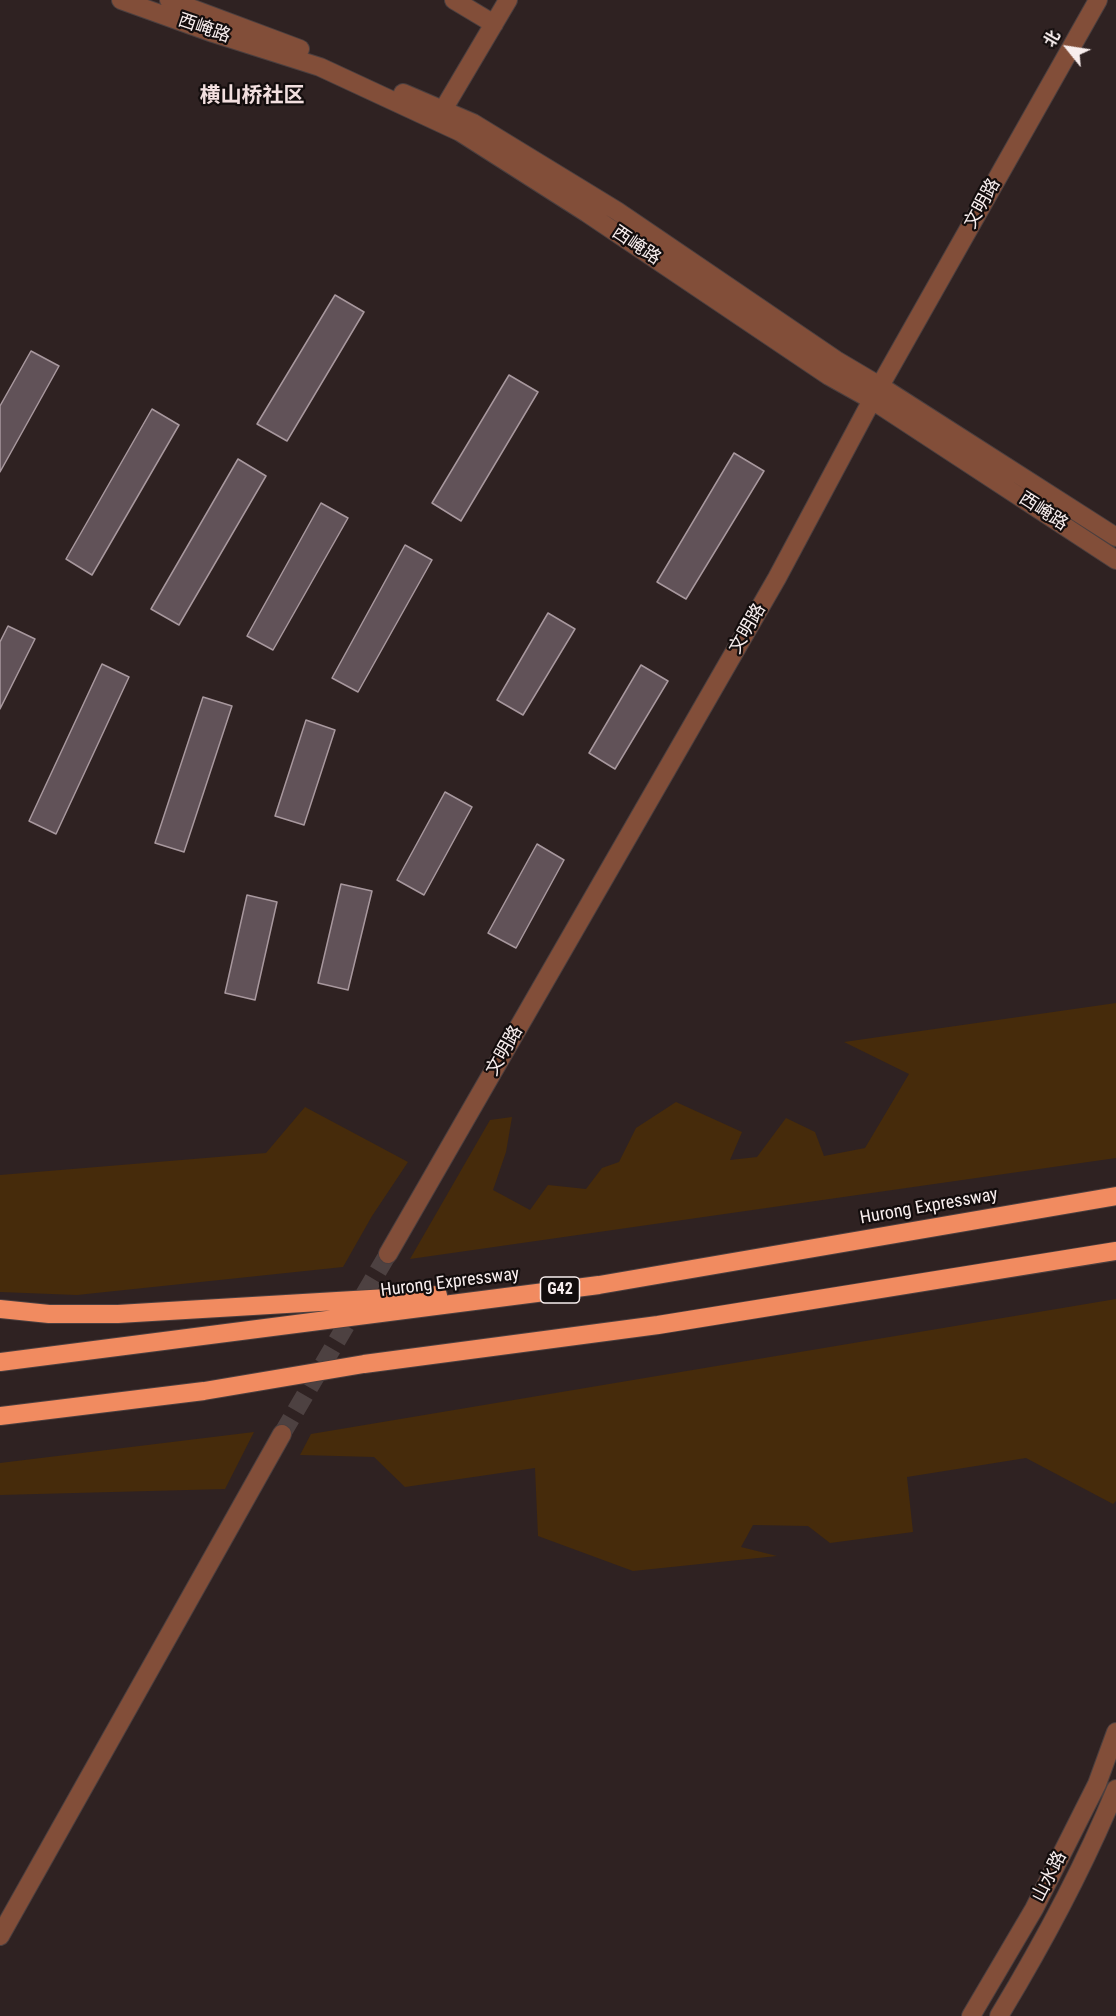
<!DOCTYPE html>
<html>
<head>
<meta charset="utf-8">
<style>
  body { margin:0 }
  #map { position:relative; width:1116px; height:2016px; overflow:hidden; background:#2f2222; font-family:"Roboto Condensed","Noto Sans SC",sans-serif }
  canvas { display:block }
  .north { position:absolute; left:1038px; top:18px; width:60px; height:60px; -webkit-text-stroke:4px #130d0d; paint-order:stroke; rotate:300deg; font-size:16px; font-weight:700; line-height:24px; text-align:center; color:#f8eeee }
  .north::after { content:''; display:block; margin:auto; width:21px; height:27px; background:#f8eeee; clip-path:polygon(50% 0,100% 100%,50% 72%,0 100%) }
</style>
</head>
<body>
<div id="map">
<canvas width="1116" height="2016"></canvas>
<div class="north">北</div>
</div>
<script>
const c = document.querySelector('canvas').getContext('2d');
c.lineJoin = 'round';
function paint(path, color) { c.fillStyle = color; c.fill(path, 'evenodd'); }
function strokePath(path, color, width, dash) { c.strokeStyle = color; c.lineWidth = width; c.lineCap = dash ? 'butt' : 'round'; c.setLineDash(dash || []); c.stroke(path); }
function write(font, color, halo, rows, align = 'center') {
  c.font = font + ' "Roboto Condensed","Noto Sans SC",sans-serif'; c.lineWidth = 4.5; c.setLineDash([]); c.textBaseline = 'middle'; c.strokeStyle = halo; c.fillStyle = color; for (const [text, x, y, turn = 0] of rows) {
    c.save(); c.translate(x, y); c.rotate((+turn || 0) * Math.PI / 180); c.textAlign = isNaN(turn) ? turn : align; if (halo) c.strokeText(text, 0, 0); c.fillText(text, 0, 0); c.restore();
  }
}
const green = new Path2D(`
  M1116,1003v155l-706,101 80,-139 22,-3 -6,35 -13,38 37,20 18,-25 38,4 16,-21 17,-6 17,-34 40,-26 66,30 -12,28 27,-3 29,-39 29,14 9,24 41,-8 44,-74 -65,-32z
  M305,1107l103,55 -36,54 -29,51 -266,28 -77,-3v-117l266,-22z
  M1116,1299v202l-3,3 -87,-46 -119,19 6,55 -83,11 -22,-17 -55,-1 -12,22 36,9 -144,15 -95,-35 -3,-68 -130,19 -31,-30 -74,-2 11,-21z
  M254,1432l-29,57 -225,6v-32z`);
const building = new Path2D(`
  M335,295l29,17 -77,129 -30,-17z
  M31,351l28,15 -59,106v-66z
  M509,375l29,17 -77,129 -29,-18z
  M152,409l27,16 -87,150 -26,-16z
  M734,453l30,18 -78,128 -29,-17z
  M238,459l28,17 -87,149 -28,-16z
  M321,503l27,15 -75,132 -26,-14z
  M405,545l27,15 -74,132 -26,-14z
  M548,613l27,16 -52,86 -26,-15z
  M8,626l27,13 -35,70v-67z
  M102,664l27,13 -73,157 -27,-13z
  M641,665l27,16 -53,88 -26,-16z
  M203,697l29,9 -48,146 -29,-9z
  M306,720l29,10 -31,95 -29,-9z
  M445,792l27,15 -48,88 -27,-15z
  M537,844l27,16 -48,88 -28,-15z
  M341,884l31,7 -24,99 -30,-7z
  M247,895l30,7 -22,98 -30,-7z`);
const minorTunnel = new Path2D(`
  M282,1434l106,-180`);
const minor = new Path2D(`
  M121,0l92,33 107,34 140,65 127,81 242,163 43,24 244,160
  M169,0l131,49
  M454,0l40,24
  M403,93l70,30 144,88 219,149 44,26 236,151
  M437,120l71,-120
  M388,1254l389,-676 95,-178 226,-400
  M0,1936l282,-502
  M971,2016l63,-107 63,-125 19,-52
  M999,2016c44,-73 85,-149 117,-227`);
const highway = new Path2D(`
  M0,1309l49,5h69l320,-19
  M0,1362l599,-77 517,-89
  M0,1416l204,-25 160,-27 294,-39 458,-74`);
const shields = [
  [560,1290,39]
];
const shieldNames = [
  ["G42",560,1290]
];
const streetNames = [
  ["西崦路",204,29,19],
  ["文明路",983,204,-61],
  ["西崦路",636,246,34],
  ["西崦路",1043,512,33],
  ["文明路",748,629,-60],
  ["文明路",505,1051,-60],
  ["Hurong Expressway",929,1207,-10],
  ["Hurong Expressway",450,1283,-7],
  ["山水路",1050,1877,-63]
];
const quarterNames = [
  ["横山桥社区",252,97]
];
paint(green, '#462b0b');
paint(building, '#615258');
strokePath(building, '#a8989e', 1.5);
strokePath(minorTunnel, '#4d4141', 18, [18, 9]);
strokePath(minor, '#4b3f3f', 20);
strokePath(highway, '#4b3f3f', 20);
strokePath(minor, '#824e39', 18);
strokePath(highway, '#f18b60', 18);
for (const [x, y, w] of shields) { const box = new Path2D(); box.roundRect(x - w / 2, y - 13, w, 26, 4.5); c.fillStyle = '#130d0d'; c.fill(box); strokePath(box, '#f8eeee', 1.5); }
write('bold 16px', '#f8eeee', null, shieldNames);
write('18px', '#f8eeee', '#130d0d', streetNames);
write('bold 21px', '#f2dfdf', '#130d0d', quarterNames);
</script>
</body>
</html>
